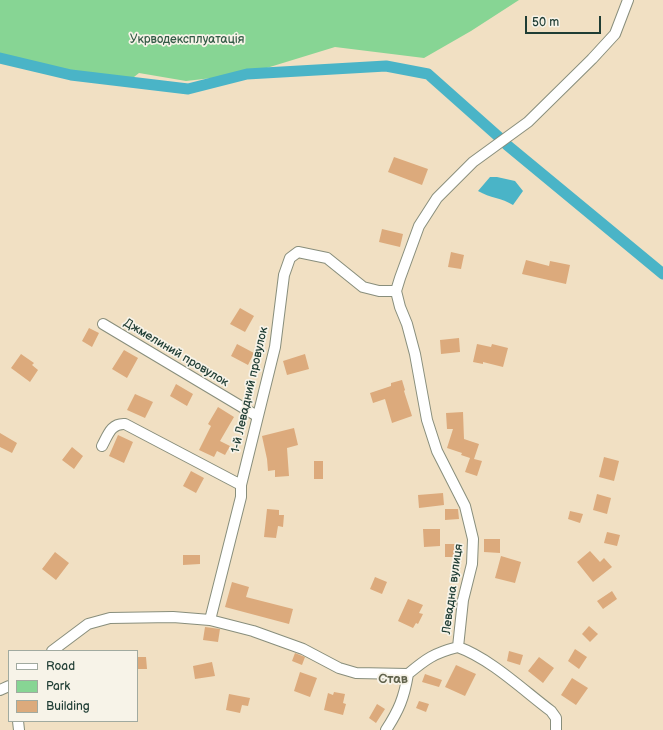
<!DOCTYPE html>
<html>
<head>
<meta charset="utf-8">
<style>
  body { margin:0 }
  #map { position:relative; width:663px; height:730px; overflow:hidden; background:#f1e0c3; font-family:"Balsamiq Sans",sans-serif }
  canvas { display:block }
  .legend { position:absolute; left:8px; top:650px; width:130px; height:72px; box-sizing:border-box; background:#f7f3e8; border:1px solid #a1aaa0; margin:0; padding:5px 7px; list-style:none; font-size:12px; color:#1f3d34 }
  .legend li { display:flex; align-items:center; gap:8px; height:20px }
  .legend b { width:20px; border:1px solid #a1aaa0 }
  .scale { position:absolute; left:525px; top:16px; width:76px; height:18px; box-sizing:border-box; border:2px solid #1f3d34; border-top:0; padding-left:5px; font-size:12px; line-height:14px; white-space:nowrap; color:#1f3d34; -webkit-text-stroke:3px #f7f3e8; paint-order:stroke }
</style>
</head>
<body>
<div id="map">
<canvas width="663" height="730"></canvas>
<ul class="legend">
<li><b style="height:5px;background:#fff"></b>Road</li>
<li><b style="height:11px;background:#87d594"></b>Park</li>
<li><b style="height:11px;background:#dcaa7c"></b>Building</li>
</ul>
<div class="scale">50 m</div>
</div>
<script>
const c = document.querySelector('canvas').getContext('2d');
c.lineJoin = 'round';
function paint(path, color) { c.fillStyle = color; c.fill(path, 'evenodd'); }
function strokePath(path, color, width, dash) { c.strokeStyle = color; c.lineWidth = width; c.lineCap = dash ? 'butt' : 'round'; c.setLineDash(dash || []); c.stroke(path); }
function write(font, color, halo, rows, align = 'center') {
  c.font = font + ' "Balsamiq Sans",sans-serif'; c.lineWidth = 3.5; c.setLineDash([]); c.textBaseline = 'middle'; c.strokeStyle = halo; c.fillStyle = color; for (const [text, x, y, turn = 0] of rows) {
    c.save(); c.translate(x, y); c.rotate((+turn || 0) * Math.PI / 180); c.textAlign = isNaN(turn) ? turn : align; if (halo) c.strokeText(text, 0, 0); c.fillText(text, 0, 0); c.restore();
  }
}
const green = new Path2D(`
  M0,0h519l-48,31 -47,27 -89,-11 -88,27 -61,7 -47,-8 -10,8 -58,-6 -71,-18z`);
const water = new Path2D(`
  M490,177h7l18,4 8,10 -10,14c-11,-7 -23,-7 -35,-14z`);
const canal = new Path2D(`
  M0,58l71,17 117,14 59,-15 139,-8 42,8 72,64
  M507,145l156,129`);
const building = new Path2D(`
  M394,157l34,12 -6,16 -34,-13z
  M382,229l21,5 -3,13 -21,-5z
  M451,252l13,3 -3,14 -13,-2z
  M526,260l23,6 1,-5 20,4 -4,19 -44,-10z
  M240,308l14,8 -9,16 -15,-8z
  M89,328l10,5 -7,14 -10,-6z
  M459,338l1,14 -19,2 -1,-14z
  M237,344l17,9 -6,12 -17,-9z
  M477,344l14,3 1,-3 16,4 -5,19 -20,-5v2l-10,-2z
  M124,350l14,8 -11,20 -15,-9z
  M21,354l13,9 -2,2 6,5 -8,12 -19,-14z
  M305,354l4,15 -22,6 -4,-14z
  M402,380l3,10 -1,1 8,25 -20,7 -7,-24 -12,4 -3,-10 21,-7v-3z
  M176,384l17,10 -6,12 -17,-10z
  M135,394l18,8 -8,16 -18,-8z
  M218,407l16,10 -14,24 10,5 -5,9 -8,-4 -3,6 -15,-7 12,-24 -3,-2z
  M463,412l1,27 15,5 -5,15 8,2 -5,15 -12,-4 5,-14 -9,-3 1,-2 -15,-5 6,-19h-6l-1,-16z
  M294,428l4,17 -11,3 2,28 -14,1v-7l-7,1 -1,-12 -5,-23z
  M0,433l17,10 -5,10 -12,-6z
  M118,435l15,7 -9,21 -15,-7z
  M72,447l11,9 -9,13 -12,-9z
  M604,457l15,4 -5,20 -15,-4z
  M314,461h9v18h-9z
  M191,471l13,7 -8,15 -13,-7z
  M443,493l1,12 -25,3 -1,-13z
  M597,494l14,4 -4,16 -14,-4z
  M267,509l12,1v5h5l-1,12 -5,-1 -2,12 -12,-1z
  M445,509h13l1,10 -14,1z
  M570,511l13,3 -3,9 -12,-4z
  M423,529h17v17l-16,1z
  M607,532l13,3 -3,11 -13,-3z
  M484,539h16v14l-16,-1z
  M445,544h12v13h-12z
  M590,551l10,11 4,-4 8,9 -19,15 -16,-20z
  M55,552l14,11 -13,17 -14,-11z
  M183,555h17v9l-17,1z
  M501,556l20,6 -6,21 -20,-5z
  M375,577l12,5 -5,12 -12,-5z
  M232,582l17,5 -3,10 47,12 -4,15 -64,-17z
  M612,591l5,8 -14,10 -6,-8z
  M408,599l15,6 -4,8 4,1 -5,10 -2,-1 -3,5 -15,-7z
  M589,626l9,8 -8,8 -8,-8z
  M205,627l15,2 -2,13 -15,-2z
  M575,649l12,8 -8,12 -11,-8z
  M509,651l14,4 -3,10 -13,-4z
  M295,653l10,4 -3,8 -10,-4z
  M137,657h9l1,12h-10z
  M539,657l15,11 -11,15 -15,-12z
  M212,662l3,14 -20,3 -2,-13z
  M456,665l20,9 -11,22 -20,-9z
  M300,672l17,6 -7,19 -16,-6z
  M425,674l17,6 -3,7 -17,-5z
  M572,678l16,10 -12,17 -15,-10z
  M334,692l11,2 -2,9 3,1 -3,11 -19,-5 4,-17 5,2z
  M229,694l21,4 -2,8 -6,-1 -2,8 -14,-3z
  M419,701l10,3 -3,8 -10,-4z
  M377,704l8,5 -9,14 -7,-5z`);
const street = new Path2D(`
  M103,324l154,92
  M102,446c6,-11 9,-23 23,-22l116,61
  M210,620l31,-123v-12l34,-138 9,-72 6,-17 8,-6 29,6 36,29 16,4h17
  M52,651l36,-27 22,-6 63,-1 37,3 43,11 50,18 36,19 17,5 52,1
  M408,674c18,-15 26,-21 50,-27
  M0,690l9,-4
  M18,721l1,9
  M386,730c13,-20 18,-32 22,-56
  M556,730v-12l-5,-7c-28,-21 -60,-52 -93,-64l5,-47 9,-36 1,-25 -8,-33 -28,-55 -10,-31 -12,-66 -8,-30 -7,-17 -4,-16 4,-13 19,-52 18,-28 36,-36 55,-40 64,-63 23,-25 13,-34`);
const parkNames = [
  ["Укрводексплуатація",187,40]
];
const streetNames = [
  ["Джмелиний провулок",176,353,31],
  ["1-й Левадний провулок",250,390,-77],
  ["Левадна вулиця",453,589,-82]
];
const neighbourhoodNames = [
  ["Став",393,680]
];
paint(green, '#87d594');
paint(water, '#4ab4c7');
strokePath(canal, '#4ab4c7', 11);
paint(building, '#dcaa7c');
strokePath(street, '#888e7c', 12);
strokePath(street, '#fff', 10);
write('12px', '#345b47', '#f7f3e8', parkNames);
write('12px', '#1f3d34', '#f7f3e8', streetNames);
write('bold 13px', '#61634d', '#f7f3e8', neighbourhoodNames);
</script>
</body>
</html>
